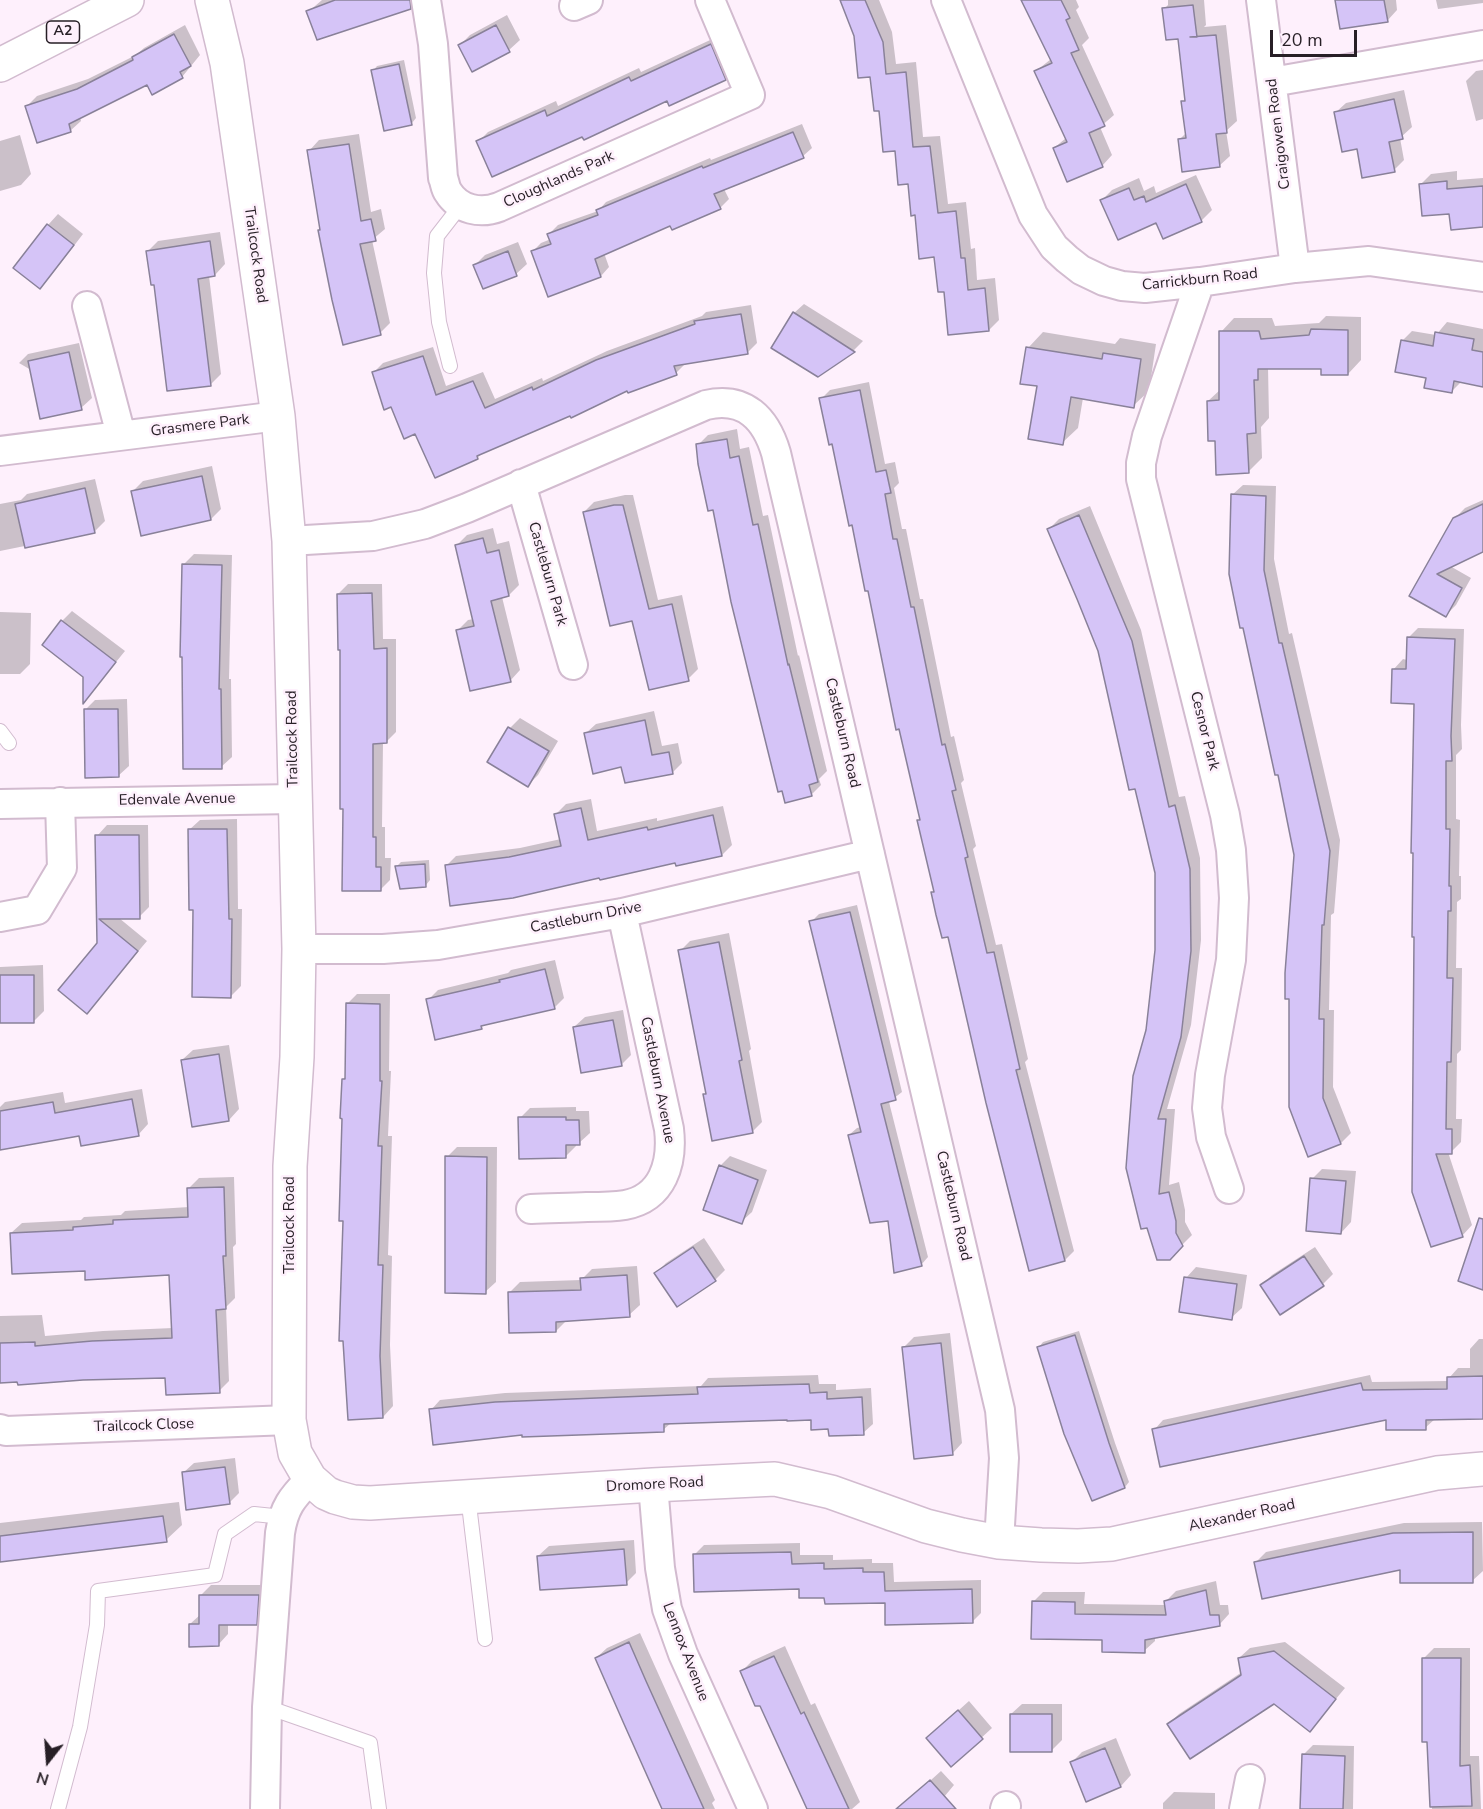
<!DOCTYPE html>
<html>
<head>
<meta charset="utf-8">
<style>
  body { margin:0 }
  #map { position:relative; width:1483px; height:1809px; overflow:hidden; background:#fef0fc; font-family:"Nunito Sans",sans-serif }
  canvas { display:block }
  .north { position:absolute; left:18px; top:1731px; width:60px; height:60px; -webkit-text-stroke:4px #fef0fc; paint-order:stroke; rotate:197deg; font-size:16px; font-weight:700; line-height:24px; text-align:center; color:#271f26 }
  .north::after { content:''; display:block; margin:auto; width:21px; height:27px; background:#271f26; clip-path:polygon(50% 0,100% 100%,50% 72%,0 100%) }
  .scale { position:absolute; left:1270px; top:30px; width:87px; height:27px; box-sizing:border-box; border:3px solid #271f26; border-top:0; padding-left:8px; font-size:18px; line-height:21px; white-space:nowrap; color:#271f26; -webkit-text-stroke:4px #fef0fc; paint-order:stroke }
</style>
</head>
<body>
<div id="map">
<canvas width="1483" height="1809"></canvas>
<div class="north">N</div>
<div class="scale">20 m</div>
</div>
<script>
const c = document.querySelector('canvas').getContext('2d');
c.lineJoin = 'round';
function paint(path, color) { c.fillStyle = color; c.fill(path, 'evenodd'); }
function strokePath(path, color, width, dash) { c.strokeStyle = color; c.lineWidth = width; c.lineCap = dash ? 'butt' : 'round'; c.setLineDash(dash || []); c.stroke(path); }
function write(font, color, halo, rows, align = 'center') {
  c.font = font + ' "Nunito Sans",sans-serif'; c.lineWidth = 5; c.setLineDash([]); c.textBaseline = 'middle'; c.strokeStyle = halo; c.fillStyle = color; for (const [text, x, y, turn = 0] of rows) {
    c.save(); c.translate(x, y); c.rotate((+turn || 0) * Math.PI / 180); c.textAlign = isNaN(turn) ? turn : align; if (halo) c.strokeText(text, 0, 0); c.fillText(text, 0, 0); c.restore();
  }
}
const shadow = new Path2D(`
  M322,0h96l-8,8 -102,4z
  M841,0h38l13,32 4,32 20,-2 7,75 17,-1 8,68 18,-2 5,47 4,-1 2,32 18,-2 4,42 -10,10 -53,-74 -20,-42 -7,-32 -29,-73 -8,-33z
  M1022,0h54l3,7 -3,3 13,28 -7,7 32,70 -14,12 12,28 -10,11 -48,-18 12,-10 -30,-67 15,-12z
  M1168,0h36l2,25 -2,2 22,-2 11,96 -11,10 4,25 -11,10 -40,-26 8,-8 -4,-30 3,-3 -7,-62 -15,-28 4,-4z
  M1337,0h59l1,10 -10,11z
  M1436,0h47v3l-45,6z
  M507,15l13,25 -11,10 -37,20 -12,-25 10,-10z
  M185,25l15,30 -18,22 -35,6 -67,34 1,4 -11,10 -43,-25 10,-10 51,-17 48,-24 8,-7z
  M721,35l14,33 -10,10 -58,21 -84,36 -105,7 10,-10 68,-31 2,5 81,-38 2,4z
  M404,60l12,58 -4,5 -27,6 -12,-58 4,-5z
  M1483,70v49l-7,2 -10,-40 10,-10z
  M1404,90l8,37 -12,11 4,22 -10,10 -36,-23 -23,-34 11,-10z
  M802,124l10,24 -9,8 -79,33 5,10 -9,9 -49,16 -67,29 5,14 -8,9 -69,-24 9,-9 10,-4 -2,-5 9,-9 40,-14 8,-9 104,-44 1,2z
  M359,134l12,78 10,-3 4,20 -13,11 18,83 -10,10 -58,-105 -13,-77 10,-11z
  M20,135l11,39 -10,11 -21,6v-50z
  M1457,171v9l26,-2v48l-32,-14 -30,-28 10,-10z
  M1196,175l16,35 -10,10 -38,17 -8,-16 -54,-21 10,-10 27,-12 5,13 10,-5 2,7z
  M58,214l25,20 -33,43 -10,10 -25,-19 33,-43z
  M220,232l5,32 -10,11 -6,1 12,98 -10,10 -55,-101 -8,-32 10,-10z
  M518,242l9,22 -11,10 -32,13 -9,-22 10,-10z
  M804,304l59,37 -9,9 -36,25 -24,-62z
  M751,305l6,38 -10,10 -61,10 -10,10 -49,16 -143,62 -7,7 -61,-25 -24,-28 -19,-32 10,-10 50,-16 13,39 37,-14 12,27 47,-21 1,3 64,-30 95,-35 4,-4z
  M1326,316l35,1v43l-13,14 -25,-6 -55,-1 1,51 -8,9 1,31 -14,14 -32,-33 -8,-38 13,-12v-57l13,-14h38l3,8 44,-3z
  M1447,322l36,7v56l-21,-4 -11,11 -23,-15 -26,-36 10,-10 24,4z
  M1043,332l72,12 5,-6 36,6 -7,47 -16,15 -50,-8 -5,30 -16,15 -23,-58 -11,-37z
  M79,343l13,55 -11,10 -50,-38 -12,-7 9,-9z
  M869,382l16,82 10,-2 4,21 -5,5 8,41h4l14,70h3l28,138 3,-1 10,44 -3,3 15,63 -3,3 23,96 6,-1 26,115 -3,3 49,189 -9,9 -133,-367 3,-3 -16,-69 3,-3 -52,-229 -49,-190 9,-9z
  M737,429l3,20 9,-2 14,69 5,-1 30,141 1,-1 28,116 -8,8 2,6 -10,10 -97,-287 -16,-63 10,-10z
  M212,466l9,43 -10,10 -78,-28 10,-10z
  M95,479l10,42 -11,11 -94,19v-47l21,-4 6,-6z
  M1243,485l33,1 -2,73 15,75 3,-1 48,207 -6,73 -3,2 -2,95h5l-1,77 18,46 -10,10 -32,12 -13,-301 -64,-359z
  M625,495h8l25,105 24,-5 16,74 -10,10 -55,-60 -49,-107 10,-10z
  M1483,500v51l-33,15 21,12 -15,27 -10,10 -35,-20 43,-76 11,-11z
  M1090,506l51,124 38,167 6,-1 15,62 1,82 -10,85 -24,84h8l-6,76 10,-3 6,28v12l7,13 -23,23h-11l-10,-228 9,-80 -1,-77 -20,-86 -37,-136 -51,-121 11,-11z
  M493,528l4,16 12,-3 10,44 -10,10 -7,2 18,73 -10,11 -53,-50 11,-11 6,-1 -17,-74 10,-10z
  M194,554l38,1 -3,124h2l1,78 -11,10 -37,-203z
  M348,584h34l1,55h13v93l-10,10h-3l-1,85h3v31h6l-1,22 -10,10 -36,-83 -3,-159 -3,-54z
  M72,611l53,40 -40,49 -1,-24 -22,-55z
  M0,612l31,1 -1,51 -10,10h-20z
  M1418,628l46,1 -3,96 1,24 -6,6v64l4,1 -1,56h2v23l-4,3 -1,66h6l-1,82 -4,4 -1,65h6l-1,23 -10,10h-3l24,73 -10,11 -30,9 -17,-542 -22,-33 10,-11 4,1 1,-22z
  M127,699l2,67 -11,10 -33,-66 10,-10z
  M654,711l8,35 16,-3 4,20 -10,10 -49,-8 -37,-32 10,-9z
  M520,718l38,23 -20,34 -10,10 -18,-57z
  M591,799l6,32 60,-13v3l66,-15 9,39 -10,10 -46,6 -163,36 -67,-31 10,-10 64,-8 41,-9 -5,-25 10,-10z
  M237,819l1,90h4l-1,77 -10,10 -36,-87 -6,-79 11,-10z
  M107,825h41l1,82 -10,10 -20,1 28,23 -60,71 11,-68 -1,-108z
  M429,860l1,20 -4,5 -29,-19 4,-4z
  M857,905l45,187 -13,10 39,155 -7,8 -31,-45 -41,-85 8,-7 4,-1 -50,-205 8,-8z
  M729,933l22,116 -2,2 13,71 -10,10 -47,-37 2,-2 -27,-142 10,-10z
  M555,960l9,38 -10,10 -69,15 -4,5 -53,-28 10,-10 70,-17 3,-3z
  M43,965l1,46 -10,10 -34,1v-55z
  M357,994h33l-1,77h2l-3,65h4l-4,119 4,1 -2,89 3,61 -10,11 -38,-197 -2,-141 4,-3v-72z
  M623,1010l8,45 -10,10 -47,-38 11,-10z
  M229,1045l10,64 -10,11 -47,-60 11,-10z
  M142,1089l6,35 -10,11h-58l-80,9v-37l5,-5 58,-10 2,11z
  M576,1107v4h13l1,22 -11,10h-3v3l-10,10 -46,-38 10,-10z
  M457,1147h40l-1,135 -11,10 -38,-135z
  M730,1156l37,14 -15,42 -11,10 -21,-56z
  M1322,1169l34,2 -5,51 -10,11 -29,-54z
  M234,1177l2,67 -3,3 2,51 -9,9 3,74 -10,10 -52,-15 -167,5v-65l42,-1 3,21 58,-5 70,-3 -3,-54 -84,-4 -75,-37 11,-10 59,-3 3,-3 37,-2 4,-4 64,-4v-19l10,-10z
  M704,1238l21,32 -10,10 -59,-7 10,-10z
  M1315,1247l18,27 -10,10 -43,29 -18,-28 10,-10z
  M637,1266l3,39 -11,10 -62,5 -11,11 -47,-38 11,-11 61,-2 11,-11z
  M1196,1267l51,8 -5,33 -11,10 -45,-40z
  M1079,1331l36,112 14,39 -4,5 -86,-140 4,-5z
  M950,1333l12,110 -10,11 -48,-107 10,-10z
  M1479,1339h4v80h-48l-10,9 -38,-10 -233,12 9,-10 207,-45 2,7 77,-1v-3l9,-10h12v-19z
  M818,1375l1,9h17v6l35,-2 2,36 -10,9 -33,-5 -18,-9 -141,4 -8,7 -139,4 -93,-24 9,-10 65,-7 196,-7 7,-8z
  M235,1458l4,35 -10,10 -46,-30 11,-10z
  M179,1502l3,23 -16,15 -166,20v-37z
  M1482,1522l1,49 -11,10 -70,-13 -146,-6 10,-10 138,-29z
  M634,1540l2,33 -10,10 -88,-27 11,-10z
  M800,1543v12h33v5l39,-1v4h21l1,19 87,-2v33l-9,9 -86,-21 -60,-5 -131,-42 9,-9z
  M1216,1581l4,24h8l1,9 -10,11 -64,12v4l-11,10 -41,-12 -70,-37 10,-10h42l-1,12 82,1 -1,-3 11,-11z
  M211,1585h57l-2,29 -10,10h-28v10l-10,11 -28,-21 11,-10v-19z
  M640,1633l75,167 -3,3 3,6h-51l-68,-151 11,-10z
  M1285,1642l60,46 -35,42 -36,-28 -106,22 11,-10 63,-42 -3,-14 11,-10z
  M785,1646l26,59 4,-2 45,99 -8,7h-44l-47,-104 -20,-33 11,-11z
  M1434,1648h36v108h9l2,53h-49l-8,-151z
  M969,1701l23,27 -40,37 -13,-37z
  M1022,1704h40v36l-11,11 -40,-37z
  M1116,1738l15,37 -10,11 -34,14 -15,-38 10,-10z
  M1313,1745l41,1 -1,63h-51l1,-54z
  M941,1771l13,14 -20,24h-33l10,-11z
  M1174,1792l41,1v16h-52v-6z`);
const building = new Path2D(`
  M335,0h75l1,9 -94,31 -11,-29z
  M840,0h25l18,42 3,32 20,-2 7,75 17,-1 8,67 18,-2 5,47h4l3,32 17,-2 4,43 -41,4 -4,-43h-6l-4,-35 -15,2 -4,-44 -4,1 -3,-32 -10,1 -3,-34 -12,1 -4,-41h-5l-4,-34 -12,1 -4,-42z
  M1021,0h40l9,18 -4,2 13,30 -8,3 34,73 -16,7 14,34 -36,15 -14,-34 14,-6 -33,-71 18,-8z
  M1335,0h49l4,22 -48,7z
  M1193,5l4,32h-7l26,-2 11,98 -11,1 4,33 -38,5 -4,-33 8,-1 -5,-37h4l-7,-62 -12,1 -4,-32z
  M496,25l14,27 -38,20 -14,-27z
  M174,34l17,32 -11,6 3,6 -31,17 -5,-10 -78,39 2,8 -34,11 -12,-37 52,-17 56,-29 -1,-3z
  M711,44l15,36 -57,26 -2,-5 -83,39 -2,-3 -90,40 -16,-36 69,-31 2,6 82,-39 2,4z
  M399,64l13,61 -28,6 -13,-61z
  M1394,99l9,40 -14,3 6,30 -33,6 -5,-29 -15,3 -8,-40z
  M793,132l11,26 -90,36 7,15 -49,21 -2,-4 -75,33 6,18 -53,20 -17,-46 20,-7 -4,-10 51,-19 -2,-5 106,-44 1,2z
  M349,144l12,77 10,-2 5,22 -16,3 21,91 -38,10 -11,-45 -14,-70h2l-13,-80z
  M1447,181v8l36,-3v41l-32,3 -2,-16 -27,2 -3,-32z
  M1186,184l16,38 -39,17 -7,-16 -38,17 -18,-40 29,-12 5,12 10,-4 2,6z
  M47,224l27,21 -34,44 -27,-21z
  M210,241l5,35 -17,3 13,107 -44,5 -13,-106h-3l-5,-34z
  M508,251l9,25 -34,13 -10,-24z
  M793,312l14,9 48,31 -37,25 -47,-29z
  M741,314l7,40 -74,12 3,9 -49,18 -1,-2 -56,27 -1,-2 -93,40 1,3 -43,19 -20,-44 -11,5 -13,-32 -7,3 -12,-38 51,-16 13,39 37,-14 12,27 47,-21 1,3 63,-30 99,-36 -1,-3z
  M1311,329l37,1v45h-27v-6h-63v11h-4l2,53 -9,1 2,39 -33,2 -1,-34h-7l-1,-40 12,-1v-69h40l2,8 48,-4z
  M1435,332l39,7 -2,11 11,2v35l-29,-6 -2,12 -28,-5 2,-10 -31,-6 6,-32 32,6z
  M1026,347l76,12 1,-6 38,6 -7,49 -63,-11 -8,48 -35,-6 9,-53 -17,-2z
  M69,352l13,58 -42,9 -12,-58z
  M860,390l16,82 10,-2 5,23 -6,1 8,45h4l14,68h3l28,138 3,-1 11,46 -4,1 16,66 -3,1 22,95 7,-1 26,117 -4,1 49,191 -36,10 -43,-168 -38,-166 -6,1 -6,-23 -5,-23h3l-17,-72h3l-21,-91 -3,1 -28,-139h-3l-13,-66 -3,1 -17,-82 -3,1 -10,-47z
  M727,439l3,19 9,-2 14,69 5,-1 30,141 1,-1 29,118 -9,3 3,11 -27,7 -3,-12 -4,1 -47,-190 -18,-92 -5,1 -10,-47 -2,-20z
  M202,476l9,44 -70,16 -10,-45z
  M85,488l10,45 -70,15 -10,-44z
  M1231,494l35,2 -2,74 15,73h3l48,208 -6,74h-2l-3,94h5l-1,79 18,46 -33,13 -19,-50v-108h-4v-26l9,-118 -16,-80h-3l-32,-147h-3l-11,-54z
  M1483,504v48l-46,22 25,14 -16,29 -37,-21 44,-78z
  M614,505h9l26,104 23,-5 17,77 -40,9 -17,-69 -22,5 -27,-114z
  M1079,515l53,126 37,166 6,-2 15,64 1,82 -10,86 -23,82h8l-7,75 10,-2 7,29v12l7,13 -13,14h-13l-10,-32 -6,1 -15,-61 7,-92 13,-46 9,-80v-77l-20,-84 -6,1 -31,-139 -21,-52 -30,-70z
  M483,538l4,15 12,-3 10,46 -18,5 20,81 -41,9 -14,-61 18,-4 -19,-81z
  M182,564l40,1 -3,124h2l1,80h-39l-1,-112h-2z
  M372,593l2,56 13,-1v95l-14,1v93h3v30h5v24h-39l1,-82h-3v-159h-2l-1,-56z
  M61,620l55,42 -33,42v-27l-41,-32z
  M1407,637l48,2 -4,97 1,25h-6v68h4l-1,57h2v25h-3l-1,67h6l-2,84h-4l-1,67h6v25h-16l27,83 -32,10 -19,-55 2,-255h-2l1,-84h-2l3,-149 -23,-1 1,-34h14z
  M84,709h34l1,68 -34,1z
  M645,720l7,35 17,-3 4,22 -48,9 -4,-16 -28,7 -9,-41z
  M508,727l41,24 -21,36 -41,-25z
  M581,808l7,32 59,-13 1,3 65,-15 9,41 -46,10 -1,-3 -75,17 -1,-2 -86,20 -63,8 -5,-41 64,-8 52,-11 -7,-32z
  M188,829h39l2,90h3l-1,79 -39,-1 1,-87h-4z
  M95,835h44l1,84h-41l39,32 -51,63 -29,-24 39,-47z
  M425,864l1,23 -26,2 -5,-23z
  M850,912l46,188 -15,4 41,162 -28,7 -6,-52 -18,2 -22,-88 13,-3 -52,-211z
  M719,942l23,118 -3,1 14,72 -41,8 -9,-47h3l-28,-144z
  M545,969l10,40 -74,17 1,3 -47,11 -9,-41 74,-17 -1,-2z
  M0,975h34v48h-34z
  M346,1003l34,1v77h2l-4,65h4l-4,119h5l-3,91 3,62 -35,2 -5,-79h-4l4,-120h-4l3,-102 -2,-1 2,-39h3z
  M613,1020l9,46 -41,7 -8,-46z
  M219,1054l10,67 -37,6 -11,-67z
  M132,1099l7,37 -58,10 -2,-10 -79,14v-39l53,-9 2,11z
  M518,1117h48v3h13l1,25h-14v13l-47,1z
  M445,1156l42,1 -1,137 -41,-1z
  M719,1165l39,15 -16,44 -39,-14z
  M1310,1178l36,3 -5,53 -35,-3z
  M224,1187l2,69h-3l3,53 -10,1 4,83 -54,2 -1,-17 -82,2 -65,5 -1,-3 -17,1v-40l35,-1v4l57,-5 80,-3 -3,-63 -84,5v-9l-73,3 -2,-41 63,-3v-3l40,-3v-4l75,-3 -1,-29z
  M1479,1218l4,1v71l-25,-9z
  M693,1247l23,34 -39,26 -23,-34z
  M1304,1256l20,30 -44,29 -20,-30z
  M627,1275l3,42 -74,5v10l-47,1 -1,-41 73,-2 -1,-12z
  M1184,1277l53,7 -5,36 -53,-8z
  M1075,1335l34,108 16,45 -33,13 -28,-67 -27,-87z
  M941,1343l12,112 -39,4 -12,-112z
  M1483,1376v43l-57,1v10h-40v-10l-226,47 -8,-38 209,-46 2,7 84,-1v-12z
  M809,1384l1,9 17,-1v7l35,-2 2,38 -35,1 -1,-7 -17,1v-10l-24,1v-1l-123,4v8l-142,5v-2l-89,10 -4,-36 66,-7 203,-8 -1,-7z
  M225,1467l5,37 -44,6 -4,-38z
  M163,1516l4,26 -167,20v-26z
  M1473,1532v51h-73v-13l-138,29 -8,-37 139,-29z
  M624,1549l3,36 -87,5 -3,-34z
  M791,1552l1,12 32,-1v6l39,-1v4h21l1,19 87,-2 1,34 -88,2v-22l-60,1 -1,-6h-25v-9l-105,3 -1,-38z
  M1206,1590l4,25h9l1,11 -75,14v13l-43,-1v-12l-71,-1 1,-38 43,1v12l91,1 -2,-14z
  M199,1595h60l-2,30h-38v21l-30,1v-23h10z
  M629,1642l17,39 58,128h-42l-38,-85 -29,-66z
  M1274,1651l62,48 -26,33 -36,-28 -84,55 -23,-35 74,-49 -3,-17z
  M774,1656l27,58 3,-2 45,97h-42l-47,-103h-5l-15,-35z
  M1422,1658h39l-1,108 10,-1 2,41 -42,1 -3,-65h-5z
  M958,1710l25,29 -32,28 -25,-29z
  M1010,1714h42v38h-42z
  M1105,1748l16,39 -35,15 -16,-40z
  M1302,1754l43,2 -2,53h-43z
  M930,1780l26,29h-60z`);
const lane = new Path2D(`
  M450,366l-11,-44 -5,-49 3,-37 24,-31
  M0,731l9,12
  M468,1496l17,143
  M267,1707l103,36 9,66
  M58,1809l22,-82 17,-102 1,-34 117,-16 10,-41 29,-20 29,3`);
const street = new Path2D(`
  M426,0l7,44 10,134c2,4 2,10 5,14 11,18 33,22 51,15l251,-112 -40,-95
  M946,0l87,215 21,32 13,12 14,11 23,11 18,5 23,2 55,-6 95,-14 74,-7 114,16
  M1261,0l34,268
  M574,6l14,-6
  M1272,82l211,-37
  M1200,282l-53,154 -6,27v16l84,336 6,35 3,48 -3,62 -21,115 -3,33 4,29 18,52
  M87,306l34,129
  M0,451l278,-35
  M521,484l52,181
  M289,541l84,-5 52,-12 42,-16 239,-103c39,-9 60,14 70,48l224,957 4,48 -5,84
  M0,804l294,-5
  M0,917l37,-7 25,-42 -2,-66
  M299,949h84l55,-4 184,-32 248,-59
  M531,1209c19,-1 38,-1 56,-2 13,0 26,0 38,-2 38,-7 48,-42 44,-76l-47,-216
  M0,1429l6,2 283,-11
  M653,1485l7,83 7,41 16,45 70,155
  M265,1809l2,-102 13,-174c4,-26 12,-35 30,-54
  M1005,1809l1,-3
  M1244,1809l6,-30`);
const secondary = new Path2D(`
  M212,0l15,63 51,353 11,125 10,408 -2,108 -7,109 -1,254 6,33 15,26 16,14 9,4 18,5 17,1 283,-18 122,-6 56,13 95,34 36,9 37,7 42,3 37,1 34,-2 325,-71 46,-4`);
const primary = new Path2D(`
  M0,65l127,-65`);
const shields = [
  [63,32,33]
];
const shieldNames = [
  ["A2",63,32]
];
const streetNames = [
  ["Craigowen Road",1279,134,-97],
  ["Cloughlands Park",559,180,-24],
  ["Trailcock Road",255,255,82],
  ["Carrickburn Road",1200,280,-6],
  ["Grasmere Park",200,426,-7],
  ["Castleburn Park",547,574,74],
  ["Cesnor Park",1204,731,76],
  ["Castleburn Road",842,733,77],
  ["Trailcock Road",293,739,-91],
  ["Edenvale Avenue",177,800,-1],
  ["Castleburn Drive",586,918,-11],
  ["Castleburn Avenue",657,1080,79],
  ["Castleburn Road",953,1206,77],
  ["Trailcock Road",290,1225,-90],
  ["Trailcock Close",144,1426,-2],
  ["Dromore Road",655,1485,-3],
  ["Alexander Road",1242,1516,-12],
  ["Lennox Avenue",685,1652,69]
];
paint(shadow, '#0003');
paint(building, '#d5c4f7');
strokePath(building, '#898199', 1.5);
strokePath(lane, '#d2bbcf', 16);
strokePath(street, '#d2bbcf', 32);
strokePath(secondary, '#d2bbcf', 36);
strokePath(primary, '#d2bbcf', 36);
strokePath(lane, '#fff', 14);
strokePath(street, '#fff', 28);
strokePath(secondary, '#fff', 33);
strokePath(primary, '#fff', 33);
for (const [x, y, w] of shields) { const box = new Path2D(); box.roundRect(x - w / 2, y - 11, w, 22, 4.5); c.fillStyle = '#fef0fc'; c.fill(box); strokePath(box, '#271f26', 1.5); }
write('bold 14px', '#271f26', null, shieldNames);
write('15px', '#271f26', '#fef0fc', streetNames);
</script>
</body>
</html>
